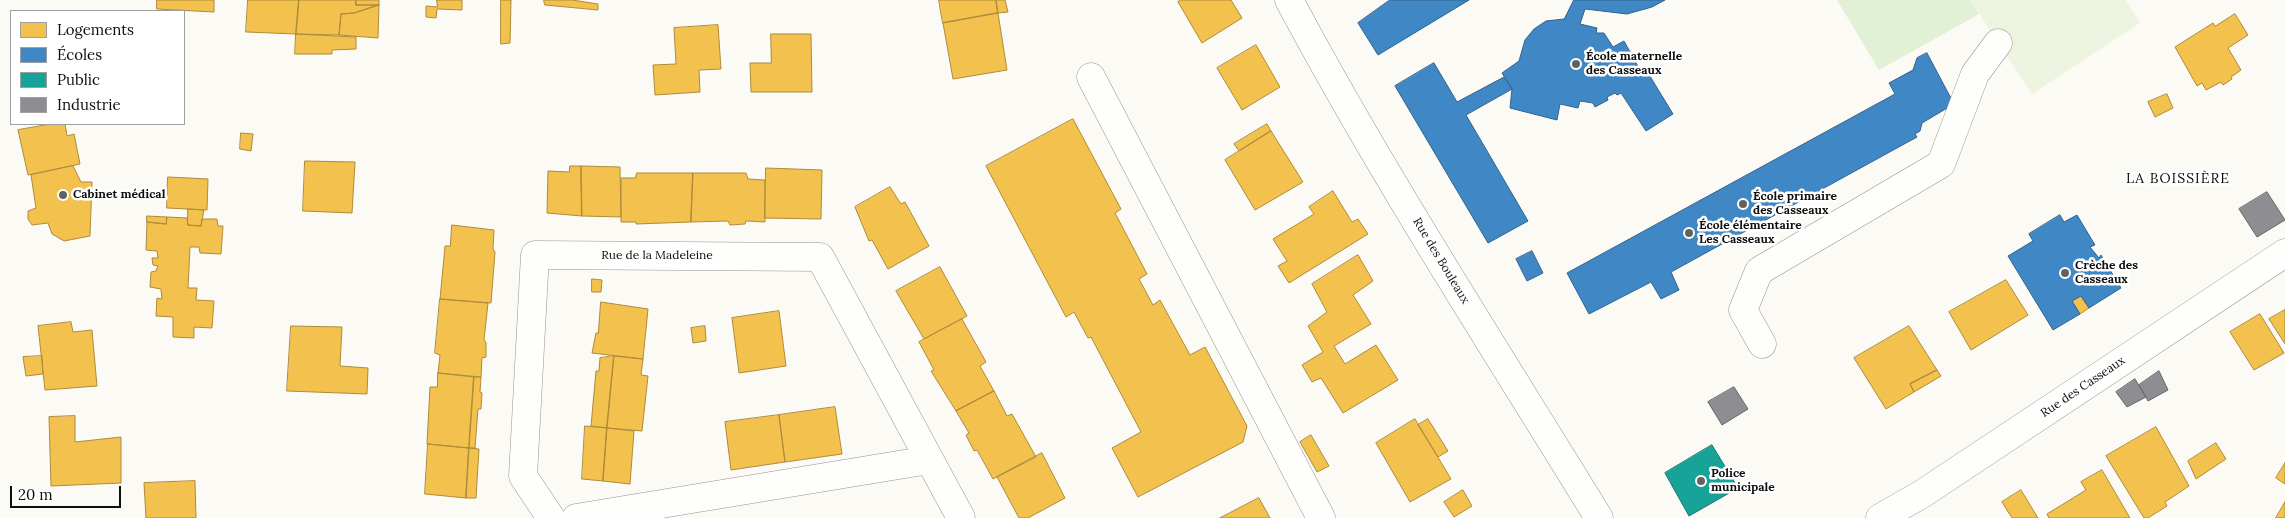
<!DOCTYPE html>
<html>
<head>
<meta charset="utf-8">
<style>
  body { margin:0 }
  #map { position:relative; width:2285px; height:518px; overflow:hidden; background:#fbfaf4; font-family:Lora,serif }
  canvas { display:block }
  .legend { position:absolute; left:10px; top:10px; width:175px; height:115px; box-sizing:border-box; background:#fff; border:1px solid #9f9f9f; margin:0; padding:6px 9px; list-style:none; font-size:15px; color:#0e0e0e }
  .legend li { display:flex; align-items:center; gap:10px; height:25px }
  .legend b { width:25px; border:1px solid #9f9f9f }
  .scale { position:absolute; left:10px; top:486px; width:111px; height:22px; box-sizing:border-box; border:2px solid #0e0e0e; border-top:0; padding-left:6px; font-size:15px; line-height:18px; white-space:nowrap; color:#0e0e0e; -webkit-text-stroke:4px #fff; paint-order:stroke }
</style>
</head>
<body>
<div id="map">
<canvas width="2285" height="518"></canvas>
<ul class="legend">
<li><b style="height:14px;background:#f2c14e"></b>Logements</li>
<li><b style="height:14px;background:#3f88c5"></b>Écoles</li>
<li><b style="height:14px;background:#17a398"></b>Public</li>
<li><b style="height:14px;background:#8d8d92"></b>Industrie</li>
</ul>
<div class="scale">20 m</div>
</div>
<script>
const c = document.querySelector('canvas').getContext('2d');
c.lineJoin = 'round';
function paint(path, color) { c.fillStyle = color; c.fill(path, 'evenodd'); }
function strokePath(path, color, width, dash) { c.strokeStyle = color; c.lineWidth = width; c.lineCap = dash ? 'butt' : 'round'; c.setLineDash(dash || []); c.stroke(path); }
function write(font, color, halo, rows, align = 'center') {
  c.font = font + ' Lora,serif'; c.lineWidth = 5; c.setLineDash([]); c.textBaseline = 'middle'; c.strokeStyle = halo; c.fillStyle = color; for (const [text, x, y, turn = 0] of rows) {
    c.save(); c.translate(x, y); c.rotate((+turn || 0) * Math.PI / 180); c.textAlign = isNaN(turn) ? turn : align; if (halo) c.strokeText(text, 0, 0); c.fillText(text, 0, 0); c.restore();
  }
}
const green = new Path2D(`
  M1837,0h133l9,14 -100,56z`);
const pitch = new Path2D(`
  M1970,0h155l15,23 -108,71z`);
const homes = new Path2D(`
  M157,0h57v12l-57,-3z
  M248,0h51l-3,34 -50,-2z
  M299,0h57v5h23l-25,8 -13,1 -2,21 -43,-1z
  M356,0h23v5h-23z
  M437,0h25v10l-25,-1 -1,9 -10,-1v-11l11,1z
  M501,0h10l-1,43 -9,1z
  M544,0h28l26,4v6l-53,-5z
  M939,0h57l2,13 -55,10z
  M996,0h9l3,12 -10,1z
  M1181,0h50l11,18 -40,25 -24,-41z
  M379,5l-1,33 -39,-3 2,-21 13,-1z
  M998,13l9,57 -54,9 -10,-56z
  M2235,14l13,21 -20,13 13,22 -10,7 1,2 -9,6 -2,-3 -15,8 -4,-7 -5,3 -22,-39 38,-24 2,3z
  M718,25l3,44 -22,1 1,22 -45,3 -2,-30 23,-1 -2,-36z
  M296,34l60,3v12l-24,1v4h-37z
  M771,34h40l1,58h-61l-1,-29h21z
  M1256,45l24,42 -38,23 -25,-42z
  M2167,94l6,14 -18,9 -7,-15z
  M1073,119l48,90 -6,4 32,61 -8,5 14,26 7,-5 30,55 15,-8 42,79 -4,16 -105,55 -26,-49 29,-16 -50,-95 -3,1 -14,-26 -8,5 -80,-151z
  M51,124h14l2,12 7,-2 6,30 -52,11 -10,-45z
  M1267,124l4,7 -32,20 -5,-7z
  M1271,131l32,51 -48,28 -30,-50z
  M241,133l12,1 -2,17 -11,-2z
  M305,161l50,1 -3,51 -49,-2z
  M73,166l8,16h11l-2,54 -26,5 -12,-7 -4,-11 -16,2 -4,-6v-8l8,-3 -5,-33z
  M570,166h11l1,50 -35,-3 1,-42 21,1z
  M581,166l39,1 1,50 -39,-1z
  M766,168l56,2 -1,49 -56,-1z
  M637,173h56l-2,49 -55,2v-2h-15v-44h14z
  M693,173h53l2,6 17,1v42l-19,-1 -1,3 -15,1 -2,-4 -37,1z
  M168,177l40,2 -1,31 -40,-2z
  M890,187l11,17 4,-2 24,44 -41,23 -16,-29 -3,1 -14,-34z
  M1333,191l19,31 6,-3 10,15 -79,49 -11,-17 9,-5 -14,-22 41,-25 -5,-7z
  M188,209l16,1 -3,16 -13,-1z
  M147,216l20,1 -1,7 -19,-2z
  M167,217l20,1 1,7 13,1 1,-7h15l1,7h5l-2,28 -21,-1 -1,-6h-9l-2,41h9l-1,12 18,1 -2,27 -18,-1v11l-21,-1v-20l-17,-1 1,-18 5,1 -1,-10 -11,-2 1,-15 5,-1 2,-5 -5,-1 -1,-7h6l-1,-7 -11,-1 1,-28 19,2z
  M452,225l42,5 -1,19 2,3 -4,51 -51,-4 5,-53h5z
  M1358,255l15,26 -20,14 18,29 -37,22 11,18 31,-19 22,35 -55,33 -22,-35 -9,4 -10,-17 21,-13 -15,-26 19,-14 -15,-28z
  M940,267l27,49 -43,23 -28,-48z
  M592,279l10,1 -1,12h-9z
  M2006,280l22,35 -57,35 -22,-38z
  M2081,296l8,12 -9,6 -8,-13z
  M440,299l48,4 -4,37 2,2v15l-4,1 -1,19 -43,-4 2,-18 -5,-2z
  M601,302l47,7 -5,50 -51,-6 4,-20h2z
  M2285,310v34l-16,-25z
  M779,311l7,55 -47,7 -7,-55z
  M2260,314l24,39 -30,17 -24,-38z
  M962,319l24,43 -6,4 14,25 -38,20 -25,-40 3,-1 -15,-28z
  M71,322l2,10 19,-2 5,56 -52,4 -7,-64z
  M291,326l51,1 -2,39 28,2 -1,26 -80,-3z
  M705,326l1,15 -13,2 -2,-15z
  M1909,326l28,44 -27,14 4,8 -28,17 -32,-51z
  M42,356l1,18 -17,2 -3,-19z
  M614,356l-7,72 -16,-2 5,-55h3l1,-13z
  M614,356l29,3 -2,16 7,1 -6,55 -35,-3z
  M1937,370l4,6 -27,16 -4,-8z
  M438,373l36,4 -5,71 -42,-4 3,-57h7z
  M474,377h7l-1,15 2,1 -1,16h-3l-3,39h-6z
  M994,391l13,25 5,-2 24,43 -43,22 -16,-29 -3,1 -8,-16 3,-2 -13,-22z
  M835,407l7,47 -57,8 -6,-47z
  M779,415l6,47 -54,8 -6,-48z
  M75,416v26l46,-5v46l-70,3 -2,-69z
  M1415,419l36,60 -41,23 -34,-59z
  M1428,419l20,32 -10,6 -20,-32z
  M585,426l22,2 -4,53 -21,-2z
  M2156,427l33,59 -24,16 2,4 -19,12h-4l-38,-62z
  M607,428l27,3 -4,53 -27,-3z
  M1311,435l18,31 -12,6 -17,-30z
  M2216,443l10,16 -30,20 -8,-18z
  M428,444l41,4 -3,50 -41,-4z
  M469,448l10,1 -3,49h-10z
  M1042,453l23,45 -37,20h-9l-22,-41z
  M2285,463v21l-9,-6z
  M2102,470l28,48h-81l-2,-4 39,-24 -5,-8z
  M195,481l1,37h-50l-2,-35z
  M1463,490l9,16 -18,11 -10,-15z
  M2021,490l17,28h-26l-10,-16z
  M1259,498l11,20h-50z
  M2285,502v16h-9z`);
const schools = new Path2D(`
  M1390,0h79l-91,55 -20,-32z
  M1574,0h91l-13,7 -25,7 -42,-5 -5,15 17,4 -1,5h8l9,14 11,-6 16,29 5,-2 28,46 -27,17 -25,-38 -4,2 -2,-2 -8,4 1,3 -13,7 -2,-4 -13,-2 -2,7 -18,-4 -3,16 -47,-12 2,-19 -10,-16 17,-12 6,-21 9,-11 12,-8 18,-2z
  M1927,53l27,51 -32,19 -2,8 -5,3 2,3 -246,135 8,18 -18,9 -10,-17 -62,32 -22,-41 328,-179 -6,-11 24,-13 4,-12z
  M1434,63l23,39 47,-25 8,12 -46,26 62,106 -40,22 -93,-157z
  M2060,215l4,7 13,-7 18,30 -5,2 9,11 2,-3 20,33 -32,20 -8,-12 -9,5 8,13 -27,16 -45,-74 25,-15 -4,-7z
  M1532,251l11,22 -16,8 -11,-22z`);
const public = new Path2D(`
  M1712,445l26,43 -49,28 -24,-43z`);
const industry = new Path2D(`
  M2267,192l18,28 -28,17 -18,-28z
  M2159,371l9,19 -20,11 -9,-16z
  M2135,379l11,18 -19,10 -11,-15z
  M1734,387l14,22 -26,16 -14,-23z`);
const minor = new Path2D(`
  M1289,0c95,178 205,347 310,518
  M1091,77l230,441
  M1762,344l-19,-34 16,-39 182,-107 34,-90 23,-31
  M551,518l-28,-42 12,-221 285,2 141,261
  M576,518l353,-58
  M1880,518l42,-24 363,-241`);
const markers = [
  [1576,64,5,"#61615e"],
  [63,195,5,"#61615e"],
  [1743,204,5,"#61615e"],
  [1689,233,5,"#61615e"],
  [2065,273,5,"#61615e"],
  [1701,481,5,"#61615e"]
];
const poiNames = [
  ["École maternelle",1586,57],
  ["des Casseaux",1586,71],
  ["Cabinet médical",73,195],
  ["École primaire",1753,197],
  ["des Casseaux",1753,211],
  ["École élémentaire",1699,226],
  ["Les Casseaux",1699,240],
  ["Crèche des",2075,266],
  ["Casseaux",2075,280],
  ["Police",1711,474],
  ["municipale",1711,488]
];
const streetNames = [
  ["Rue de la Madeleine",657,256],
  ["Rue des Bouleaux",1441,261,59],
  ["Rue des Casseaux",2083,387,-34]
];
const neighbourhoodNames = [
  ["LA BOISSIÈRE",2178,179]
];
paint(green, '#e2f0d5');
paint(pitch, '#ecf3df');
paint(homes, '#f2c14e');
strokePath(homes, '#ae8b3b', 1);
paint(schools, '#3f88c5');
strokePath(schools, '#30638e', 1);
paint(public, '#17a398');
strokePath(public, '#14766f', 1);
paint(industry, '#8d8d92');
strokePath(industry, '#67676a', 1);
strokePath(minor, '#959492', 29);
strokePath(minor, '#fefefd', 28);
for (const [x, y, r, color] of markers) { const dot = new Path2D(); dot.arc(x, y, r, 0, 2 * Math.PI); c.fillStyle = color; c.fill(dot); strokePath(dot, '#fff', 2); }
write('bold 12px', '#0e0e0e', '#fff', poiNames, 'left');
write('12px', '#0e0e0e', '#fff', streetNames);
c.letterSpacing = '1px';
write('14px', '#0e0e0e', '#fff', neighbourhoodNames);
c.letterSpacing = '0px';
</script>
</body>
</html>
